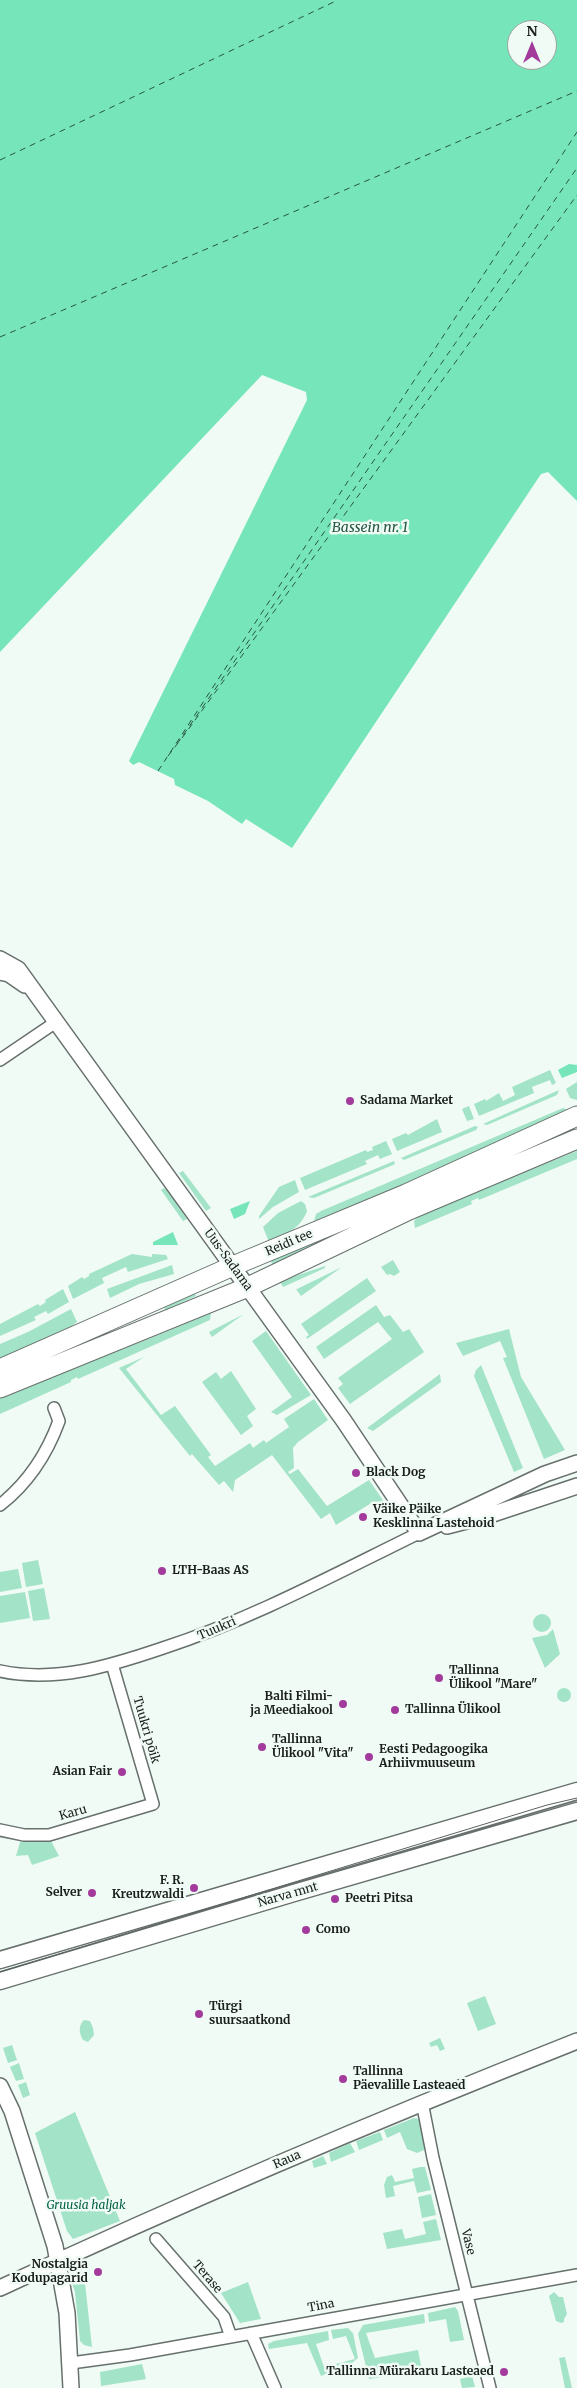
<!DOCTYPE html>
<html>
<head>
<meta charset="utf-8">
<style>
  body { margin:0 }
  #map { position:relative; width:577px; height:2388px; overflow:hidden; background:#f0fbf5; font-family:Merriweather,serif }
  canvas { display:block }
  .north { position:absolute; left:507px; top:20px; width:50px; height:50px; box-sizing:border-box; background:#f0fbf5; border:1px solid #9aa39e; border-radius:50%; rotate:0deg; font-size:14px; font-weight:700; line-height:20px; text-align:center; color:#1a1e1c }
  .north::after { content:''; display:block; margin:auto; width:18px; height:22px; background:#a33b9d; clip-path:polygon(50% 0,100% 100%,50% 72%,0 100%) }
</style>
</head>
<body>
<div id="map">
<canvas width="577" height="2388"></canvas>
<div class="north">N</div>
</div>
<script>
const c = document.querySelector('canvas').getContext('2d');
c.lineJoin = 'round';
function paint(path, color) { c.fillStyle = color; c.fill(path, 'evenodd'); }
function strokePath(path, color, width, dash) { c.strokeStyle = color; c.lineWidth = width; c.lineCap = dash ? 'butt' : 'round'; c.setLineDash(dash || []); c.stroke(path); }
function write(font, color, halo, rows, align = 'center') {
  c.font = font + ' Merriweather,serif'; c.lineWidth = 5; c.setLineDash([]); c.textBaseline = 'middle'; c.strokeStyle = halo; c.fillStyle = color; for (const [text, x, y, turn = 0] of rows) {
    c.save(); c.translate(x, y); c.rotate((+turn || 0) * Math.PI / 180); c.textAlign = isNaN(turn) ? turn : align; if (halo) c.strokeText(text, 0, 0); c.fillText(text, 0, 0); c.restore();
  }
}
const green = new Path2D(`
  M550,1070l6,13 -4,2 -2,-5 -18,7 2,6 -55,23 -5,-12 11,-5 1,2 13,-8 4,8 12,-6 -3,-8z
  M577,1082v18l-7,-2 -4,-9z
  M559,1090l-2,5 -70,30 -4,-1z
  M469,1106l5,13 -7,2 -5,-12z
  M563,1108l5,2 -182,83 -72,28 2,-7 5,-3z
  M437,1119l5,13 -45,19 -5,-12 14,-6 2,2z
  M475,1126l3,1 -2,3 -72,30 -3,-2z
  M386,1141l6,13 -12,5 -2,-4 -13,6 2,3 -62,26 -5,-12 66,-28 1,2 6,-2 -1,-3z
  M577,1151v8l-98,41 -1,-2 -7,3 1,3 -57,24 -1,-7 7,-7z
  M394,1161l1,3 -2,1 -79,33 -6,-1z
  M183,1171l28,37 -5,3 -27,-38z
  M295,1180l4,12 -26,15 -14,12v-3l20,-29z
  M164,1188l4,3 19,28 -4,2 -22,-31z
  M301,1201l4,3 2,7c-7,18 -20,23 -38,31l-6,-15 15,-14z
  M351,1225h9l-86,42 -5,-9z
  M132,1254l20,3v-3l14,1 2,4 -40,13 -2,-5 -24,11 2,5 -31,16 -5,-13 14,-9 2,2 5,-3v-2z
  M393,1260l7,12 -6,4 -4,-2 -3,1 -6,-8z
  M172,1265l2,9 -35,10 -29,14 -3,-9z
  M325,1266v2l-42,19 -3,-6z
  M342,1267l-41,29 -5,-7h1z
  M367,1278l9,13 -69,48 -1,-2 3,-2 -8,-11z
  M63,1289l6,13 -21,12 -2,-3 -12,6 2,3 -36,16v-12l38,-20 2,2 6,-4 -1,-2z
  M194,1292l2,4 -31,14 -1,-4z
  M376,1305l8,12 6,-2 13,17 6,-3 15,23 -74,52 -12,-16 5,-4 -5,-6 54,-39 -14,-17 -54,37 -8,-12z
  M71,1309l6,13 -14,11 -63,27v-16l28,-12z
  M211,1313l-1,7 -132,59 -1,-2 -6,3v2l-71,32v-17l151,-59z
  M244,1314l-32,23 -3,-5z
  M509,1329l12,48 44,73 -21,9 -41,-101 4,-1 -7,-16 -37,15 -7,-13z
  M266,1331l45,64 -34,20 -6,-3 21,-15 -40,-56z
  M144,1357l-18,12 35,46 14,-9 36,49 -3,2 7,9 35,-23 3,5 11,-8 2,3 23,-16 -5,-8 30,-20 14,21 -30,22 -5,6 1,20 -6,4 2,2 8,-5 29,37 42,-26 18,26 -8,5 -6,-9 -37,23 -6,-12 -9,6 -49,-64 -37,25 -2,12 -9,-11 -5,4 -27,-31 -2,2 -71,-88z
  M481,1365l42,103 -9,4 -40,-96 2,-6z
  M231,1371l25,38 -9,7 6,10 -12,9 -39,-53 14,-10 5,7z
  M440,1374l1,8 -68,49 -6,-3z
  M38,1560l5,24 -17,3 -4,-24z
  M18,1569l4,19 -22,4v-20z
  M44,1588l6,31 -17,2 -5,-30z
  M25,1592l5,26 -30,5v-27z
  M533 1623a9 9 0 1 1 18 0a9 9 0 1 1-18 0Z
  M553,1629l7,25 -15,14 -13,-30 15,-3z
  M557 1695a7 7 0 1 1 14 0a7 7 0 1 1-14 0Z
  M33,1840l18,1 8,15 -27,9 -4,-10 -12,1 4,-14z
  M485,1996l11,28 -18,7 -11,-28z
  M84,2020l6,1 3,7 1,7 -6,7 -5,-2c-4,-7 -5,-14 1,-20z
  M440,2038l5,11 -5,2 -3,-6 -6,2 -2,-4z
  M12,2045l5,15 -9,3 -5,-15z
  M19,2063l5,16 -8,2 -6,-14z
  M26,2082l4,13 -7,3 -5,-13z
  M75,2112l45,109 -47,18 -6,-8 -32,-98z
  M414,2118l5,1 7,26 -2,5 -7,3 -10,-4 -7,-17 -13,6 -3,-8z
  M380,2132l3,8 -24,10 -3,-9z
  M350,2143l5,9 -24,10 -2,-9z
  M323,2156l4,8 -13,4 -2,-7z
  M420,2167h5l6,23 -14,3 -3,-12 -21,5 2,10 -9,2 -2,-13 3,-8 5,-2 3,7 19,-4 -2,-9z
  M431,2194l5,21 -14,3 -4,-21z
  M436,2219l5,21 -54,9 -4,-16 19,-4 3,10 21,-5 -3,-12z
  M79,2272h3l3,11 7,64 -8,-2 -4,-4 -5,-49 -6,-18z
  M248,2282l13,37 -21,4 -19,-30z
  M554,2292l5,5h4l4,17 -3,5v3l-3,1 -5,-2 -7,-25z
  M455,2307l3,4 6,29 -14,2 -4,-23 -17,3 -1,-9z
  M424,2314l1,9 -59,10 9,25 43,-8 4,21 -53,8 -11,-45 5,-9z
  M348,2328l5,5 5,25 -6,5 -31,13 -14,-33 -38,6 -1,-5 6,-3 54,-10 1,9 -13,4 8,23 31,-8 -9,-23 -13,3 -2,-9z
  M565,2357l7,31h-7l-6,-30z
  M142,2364l4,15 -45,7 -1,-14z
  M472,2376l3,11 -13,1 -2,-9z`);
const water = new Path2D(`
  M0,0h577v501l-29,-29 -7,2 -249,374 -46,-29 -4,5 -34,-23 -33,-16 -1,-6 -35,-17 -6,3 -4,-4 178,-361 -1,-8 -44,-17 -262,277zM517,30h30v30h-30z
  M569,1064l8,1v7l-15,6 -4,-8z
  M250,1201l-5,13 -11,5 -4,-10z
  M173,1232l5,13h-25v-3z`);
const ferry = new Path2D(`
  M0,160l338,-160
  M0,337l577,-246
  M182,738l395,-543
  M177,744l400,-576
  M168,756l10,-13
  M158,771l419,-639`);
const minor = new Path2D(`
  M0,1060l56,-38
  M0,1505c28,-22 47,-51 59,-84l-5,-13
  M0,1671c56,12 110,-5 163,-23 89,-29 172,-74 256,-115
  M0,1830l24,5h25l104,-31 -41,-140
  M422,2102l11,56 57,230
  M156,2239l68,78 7,20
  M251,2333l24,55
  M71,2363l59,-8 447,-80`);
const tertiary = new Path2D(`
  M0,959l18,10 326,452 75,112
  M0,972l9,2 16,11
  M447,1526l43,-11 87,-29
  M419,1533l126,-59 32,-11
  M0,2086l12,25 43,135 12,67 4,75
  M0,2288c190,-89 382,-170 577,-247`);
const secondary = new Path2D(`
  M0,1960l577,-169
  M0,1981l294,-88 283,-82`);
const primary = new Path2D(`
  M0,1369l233,-103 173,-72 171,-78
  M0,1388l248,-101 161,-77 168,-71`);
const tram = new Path2D(`
  M0,1972l547,-167 30,-7`);
const markers = [
  [350,1101,5,"#a33b9d"],
  [356,1473,5,"#a33b9d"],
  [363,1517,5,"#a33b9d"],
  [162,1571,5,"#a33b9d"],
  [439,1678,5,"#a33b9d"],
  [343,1704,5,"#a33b9d"],
  [395,1710,5,"#a33b9d"],
  [262,1747,5,"#a33b9d"],
  [369,1757,5,"#a33b9d"],
  [122,1772,5,"#a33b9d"],
  [194,1888,5,"#a33b9d"],
  [92,1893,5,"#a33b9d"],
  [335,1899,5,"#a33b9d"],
  [306,1930,5,"#a33b9d"],
  [199,2014,5,"#a33b9d"],
  [343,2079,5,"#a33b9d"],
  [98,2272,5,"#a33b9d"],
  [504,2372,5,"#a33b9d"]
];
const poiNames = [
  ["Sadama Market",360,1101],
  ["Black Dog",366,1473],
  ["Väike Päike",373,1510],
  ["Kesklinna Lastehoid",373,1524],
  ["LTH-Baas AS",172,1571],
  ["Tallinna",449,1671],
  ["Ülikool \"Mare\"",449,1685],
  ["Balti Filmi-",333,1697,"right"],
  ["ja Meediakool",333,1711,"right"],
  ["Tallinna Ülikool",405,1710],
  ["Tallinna",272,1740],
  ["Ülikool \"Vita\"",272,1754],
  ["Eesti Pedagoogika",379,1750],
  ["Arhiivmuuseum",379,1764],
  ["Asian Fair",112,1772,"right"],
  ["F. R.",184,1881,"right"],
  ["Kreutzwaldi",184,1895,"right"],
  ["Selver",82,1893,"right"],
  ["Peetri Pitsa",345,1899],
  ["Como",316,1930],
  ["Türgi",209,2007],
  ["suursaatkond",209,2021],
  ["Tallinna",353,2072],
  ["Päevalille Lasteaed",353,2086],
  ["Nostalgia",88,2265,"right"],
  ["Kodupagarid",88,2279,"right"],
  ["Tallinna Mürakaru Lasteaed",494,2372,"right"]
];
const streetNames = [
  ["Reidi tee",289,1243,-23],
  ["Uus-Sadama",228,1260,54],
  ["Tuukri",217,1629,-23],
  ["Tuukri põik",146,1730,74],
  ["Karu",73,1813,-16],
  ["Narva mnt",288,1895,-16],
  ["Raua",287,2160,-23],
  ["Vase",468,2242,76],
  ["Terase",207,2277,49],
  ["Tina",321,2306,-11]
];
const parkNames = [
  ["Gruusia haljak",86,2206]
];
const waterNames = [
  ["Bassein nr. 1",370,528]
];
paint(green, '#a3e3c7');
paint(water, '#76e5b9');
strokePath(ferry, '#285644', 1, [6, 5]);
strokePath(minor, '#67706c', 14);
strokePath(tertiary, '#67706c', 18);
strokePath(secondary, '#67706c', 19);
strokePath(primary, '#67706c', 21);
strokePath(minor, '#fff', 11);
strokePath(tertiary, '#fff', 15);
strokePath(secondary, '#fff', 16);
strokePath(primary, '#fff', 19);
strokePath(tram, '#5b625e', 1);
for (const [x, y, r, color] of markers) { const dot = new Path2D(); dot.arc(x, y, r, 0, 2 * Math.PI); c.fillStyle = color; c.fill(dot); strokePath(dot, '#f0fbf5', 2); }
write('bold 12px', '#1a1e1c', '#f0fbf5', poiNames, 'left');
write('12px', '#1a1e1c', '#f0fbf5', streetNames);
write('italic 12px', '#056247', '#f0fbf5', parkNames);
write('italic 14px', '#285644', '#f0fbf5', waterNames);
</script>
</body>
</html>
